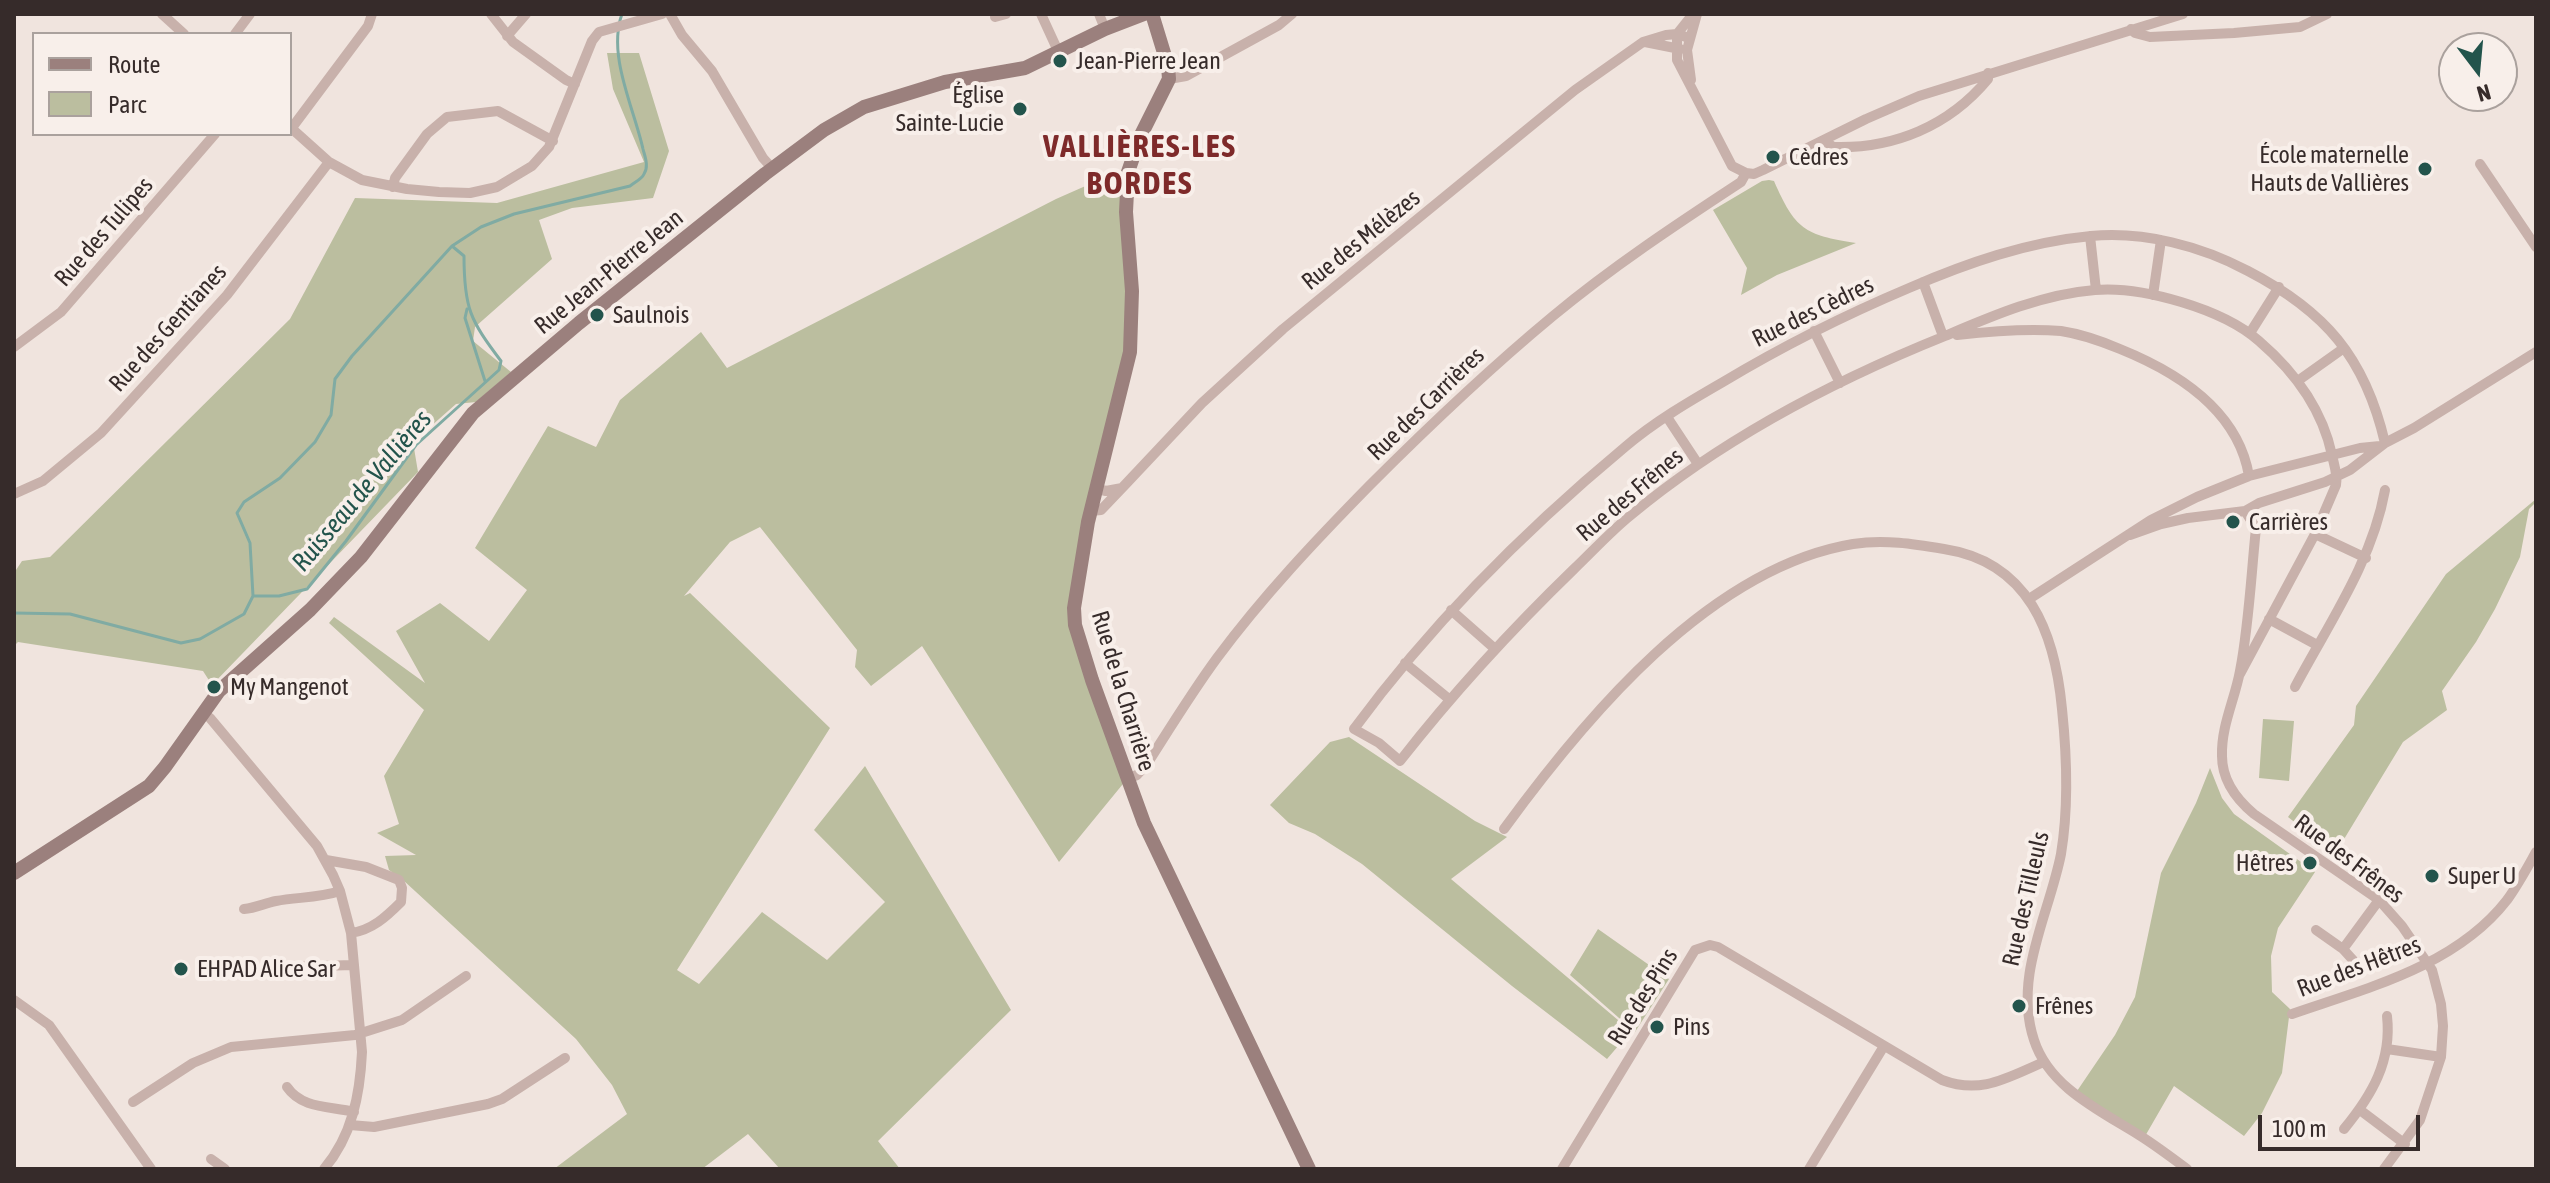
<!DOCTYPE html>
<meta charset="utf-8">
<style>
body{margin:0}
#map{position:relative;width:2550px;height:1183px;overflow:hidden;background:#f0e4de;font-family:"Asap Condensed",sans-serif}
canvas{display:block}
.frame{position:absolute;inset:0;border:16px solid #362b2a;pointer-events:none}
.legend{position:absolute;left:32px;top:32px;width:260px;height:104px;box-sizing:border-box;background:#f8efea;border:2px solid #aaa19d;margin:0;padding:10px 14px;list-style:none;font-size:24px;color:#362b2a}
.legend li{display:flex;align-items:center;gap:16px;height:40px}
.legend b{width:40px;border:2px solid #aaa19d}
.north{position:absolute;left:2438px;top:32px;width:80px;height:80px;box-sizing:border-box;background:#f8efea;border:2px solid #aaa19d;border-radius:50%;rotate:164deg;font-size:22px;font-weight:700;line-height:32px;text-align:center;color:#362b2a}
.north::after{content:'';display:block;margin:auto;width:28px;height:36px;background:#23544c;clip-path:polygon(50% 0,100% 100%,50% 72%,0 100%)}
.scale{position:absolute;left:2258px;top:1115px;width:162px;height:36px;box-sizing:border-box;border:4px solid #362b2a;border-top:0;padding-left:10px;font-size:24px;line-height:28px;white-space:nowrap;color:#362b2a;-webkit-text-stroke:6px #f8efea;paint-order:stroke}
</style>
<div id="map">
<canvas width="2550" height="1183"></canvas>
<div class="frame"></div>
<ul class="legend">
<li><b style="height:10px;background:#9b807d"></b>Route</li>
<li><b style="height:22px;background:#bbbe9f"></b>Parc</li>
</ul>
<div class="north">N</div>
<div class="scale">100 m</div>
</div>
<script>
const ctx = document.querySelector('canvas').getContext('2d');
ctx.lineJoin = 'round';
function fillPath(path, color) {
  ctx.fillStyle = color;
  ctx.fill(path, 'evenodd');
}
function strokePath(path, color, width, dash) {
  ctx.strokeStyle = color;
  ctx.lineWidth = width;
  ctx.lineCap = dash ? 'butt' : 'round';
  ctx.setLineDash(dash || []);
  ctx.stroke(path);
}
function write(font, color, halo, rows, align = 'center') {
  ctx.font = font + ' "Asap Condensed",sans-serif';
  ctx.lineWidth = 8;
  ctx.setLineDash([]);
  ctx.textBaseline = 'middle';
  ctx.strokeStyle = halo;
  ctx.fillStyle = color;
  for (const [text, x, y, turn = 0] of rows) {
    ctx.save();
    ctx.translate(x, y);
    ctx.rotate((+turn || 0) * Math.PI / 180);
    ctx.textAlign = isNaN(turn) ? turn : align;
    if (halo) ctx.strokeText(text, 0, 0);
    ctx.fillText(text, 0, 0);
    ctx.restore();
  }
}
fillPath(new Path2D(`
 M607 53H639L669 151 653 198 572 208 539 220 552 259 475 327 473 341 511 372 476 402 456 404 413 442 418 472 212 685 203 671 18 642 14 646V573L22 561 50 557 290 319 355 198 497 203 644 162 613 89Z
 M1124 169 1131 333 1074 608 1127 779 1059 862 922 646 871 686 855 667 857 650 760 527 730 542 684 596 690 593 830 728 677 970 699 984 762 912 827 960 885 902 814 830 865 766 1011 1010 878 1141 900 1169H780L748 1134 702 1169H554L627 1114 612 1085 576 1039 403 880 389 870 385 856 416 855 377 833 399 824 384 776 424 710 329 623 334 617 425 683 396 631 440 603 489 641 527 590 475 548 548 426 596 447 620 400 701 332 727 368 1056 199Z
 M1769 180 1774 181C1795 229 1804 235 1856 243L1777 275 1741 295 1747 268 1713 210 1762 181Z
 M2536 499V502L2529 509 2520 557 2495 609 2476 642 2442 691 2447 710 2403 742 2335 854 2288 817 2354 725 2356 706 2446 574Z
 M2263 719 2294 721 2289 781 2259 778Z
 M1349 737 1475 821 1507 837 1451 879 1631 1031 1607 1059 1512 986 1362 864 1315 834 1289 823 1270 805 1330 742Z
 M2210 768 2222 798 2234 814 2315 872 2278 928 2271 956 2272 992 2290 1009 2282 1073 2262 1113 2244 1136 2174 1086 2144 1138 2075 1094 2115 1035 2135 997 2161 873 2196 803Z
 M1598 929 1669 979 1635 1032 1570 975Z`), '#bbbe9f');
strokePath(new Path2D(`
 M467 309 465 318 485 381
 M253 596H279L307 589 346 541 416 445 499 370 501 361C470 320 464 308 464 256L452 246
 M14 613 70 614 181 643 200 639 244 614 253 596 250 543 237 513 244 502 280 478 315 442 331 415 335 379 352 356 452 246 481 227 514 214 630 186C635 182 642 179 644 174 649 166 645 157 643 149 634 108 607 55 622 14`), '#80aba3', 3);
strokePath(new Path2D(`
 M162 14 184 34
 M491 14 513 42 566 80 575 84
 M670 14 682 35 712 71 763 158 772 168
 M1041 14 1058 51
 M1099 14 1105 29
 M1693 14 1677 34V60L1732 166 1746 173
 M995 17 1006 14
 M2131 29 2135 33 2150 37 2234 33 2300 27 2327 14
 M235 34 250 14
 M507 36 526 14
 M1645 42 1680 49
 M1169 79 1186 76 1279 25 1292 14
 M1691 80 1687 50 1697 14
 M290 127 329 162 362 180 407 189 439 192 470 193 497 187 532 166 549 147 592 41 599 32 662 14
 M291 129 368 26 372 14
 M1824 140 1833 147C1894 149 1949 126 1988 79V73
 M2480 164 2536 247
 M1746 173 1754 174 1763 170 1866 119 1919 96 2183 14
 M393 187 395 178 427 134 447 117 498 111 553 141
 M2090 236 2096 290
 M1923 282 1943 336
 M2153 295 2161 240
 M1814 331 1840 383
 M2250 333 2279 287
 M1957 335C1992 331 2027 328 2061 331 2081 334 2101 341 2120 349 2177 372 2238 410 2249 476
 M14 347 61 312 215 134
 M2299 380 2344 348
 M1667 417 1698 464
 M1122 488 1202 403 1283 329 1575 90 1643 42 1666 35 1677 34 1689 38
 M14 494 43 481 101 433 227 295 329 162
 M1091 511 1101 510 1122 488 1106 491 1097 489
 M2245 511 2256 528C2251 576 2249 624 2240 671 2235 699 2221 726 2222 756 2222 779 2236 799 2254 814L2379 900 2402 926 2432 970 2441 1004 2443 1026 2441 1057 2420 1120 2384 1169
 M2315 534 2366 558
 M2130 535 2161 524 2188 518 2245 511 2259 503 2325 482 2350 470 2385 443 2414 428 2536 352
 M2029 599 2151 520 2197 497 2249 476 2360 448 2380 446
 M1451 610 1494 648
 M2269 619 2317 645
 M1405 663 1449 699
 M2240 674 2315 534 2336 485C2338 475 2334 465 2332 455 2322 408 2295 372 2259 341 2223 309 2142 286 2095 290 2043 294 1992 316 1945 336 1833 381 1725 437 1631 515 1611 531 1593 551 1574 569 1511 630 1454 692 1400 761L1379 743 1354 729C1432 623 1524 531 1625 447 1654 422 1690 401 1723 382 1783 346 1845 315 1909 288 1967 263 2027 242 2091 236 2144 231 2201 246 2248 271 2325 311 2365 357 2385 443
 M2295 687C2329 623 2372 562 2385 490
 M203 713 210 718 317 846 333 875 340 891 351 933 362 1052C360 1095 352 1136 324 1169
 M1127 779 1137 775 1147 764C1170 728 1192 692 1217 658 1263 596 1316 540 1370 485 1429 426 1489 369 1553 316 1612 267 1677 224 1741 182L1746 173
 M1504 829C1585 718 1709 568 1853 544 1884 539 1914 544 1944 549 2029 562 2055 633 2062 709 2067 757 2069 806 2061 854 2049 915 2013 977 2034 1040 2049 1087 2099 1110 2139 1135 2155 1145 2171 1157 2187 1169
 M326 860 366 867 399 880 402 888 401 902C386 917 372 930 351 933
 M244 909C256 908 265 903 276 901 298 897 319 898 340 891
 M2316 930 2343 949 2353 960
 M2343 949 2379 900
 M271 970 284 967 353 965
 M14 1000 49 1025 151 1169
 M2292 1014C2367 988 2456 966 2507 900 2518 885 2527 868 2536 852
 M2387 1049 2441 1057
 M287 1087C302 1109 330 1106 354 1112
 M133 1102 193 1063 231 1047 355 1035 402 1020 466 976
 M2360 1110 2405 1144
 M350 1125 374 1127 488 1104 502 1099 565 1058
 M2344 1129C2372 1095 2392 1061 2387 1016
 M211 1159 225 1169
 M1562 1169 1695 950 1710 945 1718 947 1942 1080C1982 1095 2008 1077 2044 1062
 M1809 1169 1884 1046`), '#c8b1ab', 10);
strokePath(new Path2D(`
 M1150 14 1153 17 1168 66 1169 79 1140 137 1128 172 1126 212 1132 291 1130 352 1088 522 1074 608 1075 625 1092 680 1144 823 1309 1169
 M14 873 149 786 165 767 219 691 310 610 361 557 473 413 579 323 765 174 824 130 864 107 945 82 1025 68 1105 29 1144 14`), '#9b807d', 14);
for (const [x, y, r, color] of [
 [1060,61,8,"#23544c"],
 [1020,109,8,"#23544c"],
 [1773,157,8,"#23544c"],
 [2425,169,8,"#23544c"],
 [597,315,8,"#23544c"],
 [2233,522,8,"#23544c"],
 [214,687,8,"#23544c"],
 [2310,863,8,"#23544c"],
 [2432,876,8,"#23544c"],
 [181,969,8,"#23544c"],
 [2019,1006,8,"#23544c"],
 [1657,1027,8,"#23544c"]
]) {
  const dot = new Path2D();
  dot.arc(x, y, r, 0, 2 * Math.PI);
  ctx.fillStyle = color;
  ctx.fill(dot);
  strokePath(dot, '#f8efea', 3);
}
write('24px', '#362b2a', '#f8efea', [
 ["Jean-Pierre Jean",1076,61],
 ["Église",1004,95,"right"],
 ["Sainte-Lucie",1004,123,"right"],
 ["École maternelle",2409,155,"right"],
 ["Hauts de Vallières",2409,183,"right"],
 ["Cèdres",1789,157],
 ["Saulnois",613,315],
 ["Carrières",2249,522],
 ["My Mangenot",230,687],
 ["Hêtres",2294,863,"right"],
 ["Super U",2448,876],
 ["EHPAD Alice Sar",197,969],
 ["Frênes",2035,1006],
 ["Pins",1673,1027]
], 'left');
write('24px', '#362b2a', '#f8efea', [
 ["Rue des Tulipes",104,232,-49],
 ["Rue des Mélèzes",1361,240,-39],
 ["Rue Jean-Pierre Jean",609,272,-39],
 ["Rue des Cèdres",1813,312,-26],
 ["Rue des Gentianes",168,328,-48],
 ["Rue des Carrières",1426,404,-44],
 ["Rue des Frênes",1630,495,-40],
 ["Rue de la Charrière",1123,691,73],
 ["Rue des Frênes",2349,859,37],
 ["Rue des Tilleuls",2026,899,-77],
 ["Rue des Hêtres",2359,967,-21],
 ["Rue des Pins",1643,997,-58]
]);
write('italic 26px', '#23544c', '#f8efea', [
 ["Ruisseau de Vallières",362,491,-50]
]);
ctx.letterSpacing = '2px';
write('bold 32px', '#7e2a2a', '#f8efea', [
 ["VALLIÈRES-LES",1140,147],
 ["BORDES",1140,184]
]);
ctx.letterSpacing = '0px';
</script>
